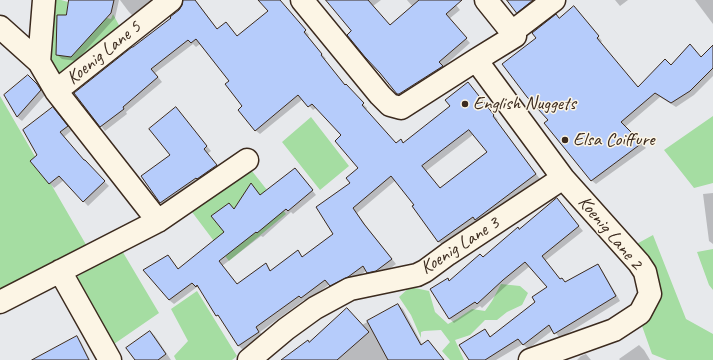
<!DOCTYPE html>
<style>
body{margin:0}
canvas{display:block;background:#e7e9ec}
</style>
<canvas width="713" height="360"></canvas>
<script>
const ctx = document.querySelector('canvas').getContext('2d');
ctx.lineJoin = 'round';
function fillPath(path, color) {
  ctx.fillStyle = color;
  ctx.fill(path, 'evenodd');
}
function strokePath(path, color, width, dash) {
  ctx.strokeStyle = color;
  ctx.lineWidth = width;
  ctx.lineCap = dash ? 'butt' : 'round';
  ctx.setLineDash(dash || []);
  ctx.stroke(path);
}
function write(font, color, halo, rows, align = 'center') {
  ctx.font = font + ' Caveat,sans-serif';
  ctx.lineWidth = 3;
  ctx.setLineDash([]);
  ctx.textBaseline = 'middle';
  ctx.strokeStyle = halo;
  ctx.fillStyle = color;
  for (const [text, x, y, turn = 0] of rows) {
    ctx.save();
    ctx.translate(x, y);
    ctx.rotate((+turn || 0) * Math.PI / 180);
    ctx.textAlign = isNaN(turn) ? turn : align;
    if (halo) ctx.strokeText(text, 0, 0);
    ctx.fillText(text, 0, 0);
    ctx.restore();
  }
}
fillPath(new Path2D(`
 M47 0H61L68 2 67 8 111 19 113 14 121 29 58 75 49 72Z
 M0 96 92 255 0 295Z
 M713 116V183L694 188 664 150Z
 M311 117 349 166 320 190 282 142Z
 M248 166 286 214 229 261 192 212Z
 M653 235 686 319 713 334V360H667L652 354 642 326 655 303 631 247Z
 M121 249 159 313 114 344 77 277Z
 M713 249V290L709 285 697 252Z
 M501 284 520 286 528 293 522 305 507 312 497 320H485L470 335 455 340 464 360H450L442 351 450 342 441 330 424 331 421 332V338L411 315 399 297 410 287 429 291 435 312 448 324 457 319 472 309 485 311 492 301Z
 M197 291 237 356 232 360H176L174 356 188 341 171 309Z`), '#a5dda2');
fillPath(new Path2D(`
 M70 0H119L115 18 76 61 62 59 57 55Z
 M120 0H156L134 17 129 12Z
 M189 0H195L197 2 218 30 238 37 269 11 259 0H280L309 35 308 36 326 59 324 60 346 86 367 108 366 110 396 144H404L452 106 472 88 498 120 497 121 540 179 480 223 444 246 439 242 414 206 416 205 396 180 357 213 369 230 396 264 381 275 373 277 367 270 352 281 335 290 330 284 306 301 304 300 260 332 263 337 243 350 238 345 221 319 217 315 201 290 197 287 174 304 169 300 168 256 179 270 225 232 234 209 255 189 261 196 299 174 316 195 293 214 291 212 263 237 261 236 222 266 237 285 265 264 271 271 297 252 303 257 334 234 351 183 360 168 343 136 317 107 313 110 303 99 260 134 255 130 230 81 200 44 196 47 193 44 155 73 162 82 126 112 127 114 105 131 101 126 172 18ZM474 134 489 152 440 189 426 171Z
 M327 0H381L373 6 390 26 413 7 407 0H452L460 10 449 19 470 43 443 67 446 71 402 98 398 93 353 31Z
 M509 0H543L522 16Z
 M615 0H628L620 6Z
 M695 0H713V24Z
 M578 12 602 41 600 43 639 88 671 66 701 58 713 46V76L694 95 676 107 660 97 625 127 646 148 596 184 591 180 549 120 560 19Z
 M28 76 42 90 45 95 22 121 17 117 5 95Z
 M176 108 211 151 207 154 221 170 166 207 161 203 142 176 172 155Z
 M57 113 71 131 64 137 84 161 109 186 88 206 64 180 54 188 31 161 38 155Z
 M713 193V244L709 241 703 194Z
 M561 204 583 231 545 261 561 280 566 283 598 265 602 270 620 301 560 338 553 330 528 349 523 344 496 360H470L485 330 491 337 536 302 548 288 530 266 507 285 482 308 480 306 454 323 449 318 450 282 483 258 519 230Z
 M398 305 403 309 423 346H433L443 360H282L309 343 362 325Z
 M151 332 155 336 171 360H136L128 348Z
 M76 337 81 342 90 360H42Z
 M639 345 644 350 650 360H620L619 359Z
 M586 354 591 360H577L581 356Z`), '#0003');
const building = new Path2D(`
 M69 0H114L111 13 71 57 56 55 57 15H66Z
 M183 0H195L217 29 226 22 237 36 268 11 258 0H280L306 30 304 32 322 54 321 55 345 85 346 84 364 103 362 105 396 143 401 139 403 143 450 106 445 100 468 82 494 115 493 116 536 174 475 220 473 217 438 242 412 206 414 205 391 176 353 208 364 224 392 259 376 271 367 273 363 266 348 277 330 286 325 280 301 298 299 296 256 327 259 332 238 346 218 315 216 316 197 285 196 287 192 283 169 300 143 270 168 255 178 269 224 232 211 216 229 203 234 209 251 183 260 195 295 168 313 190 288 211 286 209 257 233 256 232 219 261 237 284 266 263 270 271 298 250 302 257 333 234 316 207 350 183 346 178 358 168 335 141 341 135 312 104 308 107 298 95 255 131 238 110 242 106 225 84 229 81 196 39 191 43 188 40 151 69 158 77 123 107 124 109 100 127 74 93 132 47H133L171 18 170 17 179 10 182 5ZM469 130 487 152 440 188 422 166Z
 M326 0H368L390 25 419 0H462L446 14 467 38 439 62 443 66 399 94H397L380 73 365 57 347 35 351 31Z
 M507 0H533L517 13Z
 M574 6 599 36 597 38 638 87 665 59 671 65 690 44 701 57 713 45V68L690 91 671 103 655 93 621 122 642 143 591 181 544 123 548 120 527 97 502 64 536 38 532 33 556 14 559 18Z
 M28 75 37 84 41 90 17 117 4 95Z
 M53 107 68 126 60 132 84 160H85L105 181 83 202 59 176 49 184 30 161 37 155 23 130Z
 M176 107 207 146 204 149 217 165 197 179 196 178 160 203 141 176 170 155 149 129Z
 M557 198 579 226 542 256 560 279 562 278 565 282 598 264 616 296 554 334 549 325 523 345 518 339 485 360H469L459 345 485 329 490 337 535 302 532 297 547 287 525 262 503 280 477 304 475 302 449 319 430 289 448 278 449 281 480 254 483 257 518 227 519 229Z
 M398 304 421 345 428 340 444 360H388L367 321Z
 M347 308 369 332 337 360H281L308 340 309 342Z
 M150 331 166 354 158 360H135L126 348Z
 M77 336 89 360H32Z`);
fillPath(building, '#b6ccfb');
strokePath(building, '#3b2a1e', 1);
const minor = new Path2D(`
 M302 0 380 95 390 105 401 108 476 60 515 36 486 0
 M0 27 39 62 56 91 158 221
 M512 32 554 0
 M476 60 563 178 639 263 645 272 650 294 640 313 614 330 530 360
 M39 62 44 0
 M56 91 171 0
 M60 271 110 360
 M0 302 158 221 247 160
 M249 360 286 329 315 308 350 289 417 275 425 271 448 254 563 178`);
strokePath(minor, '#3b2a1e', 25);
strokePath(minor, '#fcf5e5', 22);
for (const [x, y, r, color] of [
 [465,104,4,"#3b2a1e"],
 [565,140,4,"#3b2a1e"]
]) {
  const dot = new Path2D();
  dot.arc(x, y, r, 0, 2 * Math.PI);
  ctx.fillStyle = color;
  ctx.fill(dot);
  strokePath(dot, '#fcf5e5', 1.5);
}
write('19px', '#3b2a1e', '#fcf5e5', [
 ["Koenig Lane 5",104,53,-39],
 ["Koenig Lane 2",610,233,50],
 ["Koenig Lane 3",460,246,-33]
]);
write('19px', '#3b2a1e', '#fcf5e5', [
 ["English Nuggets",473,104],
 ["Elsa Coiffure",573,140]
], 'left');
</script>
